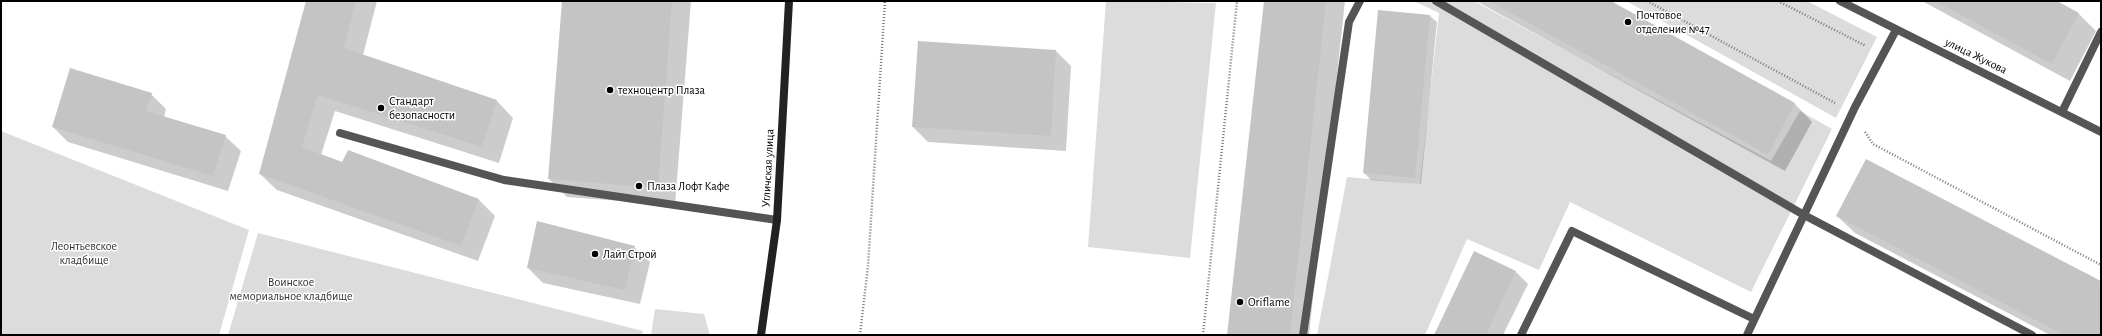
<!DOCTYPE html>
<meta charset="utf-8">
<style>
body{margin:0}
#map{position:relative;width:2102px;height:336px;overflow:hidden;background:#fff;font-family:"Alegreya Sans",sans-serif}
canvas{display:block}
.frame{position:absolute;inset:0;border:2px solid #000;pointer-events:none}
</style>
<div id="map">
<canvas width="2102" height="336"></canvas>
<div class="frame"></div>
</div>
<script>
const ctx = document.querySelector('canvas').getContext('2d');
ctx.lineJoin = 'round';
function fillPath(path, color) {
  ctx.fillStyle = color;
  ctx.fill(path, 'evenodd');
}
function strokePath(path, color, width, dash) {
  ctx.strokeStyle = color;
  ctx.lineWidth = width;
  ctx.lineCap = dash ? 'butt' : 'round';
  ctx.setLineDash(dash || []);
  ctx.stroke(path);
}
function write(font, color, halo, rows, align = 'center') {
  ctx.font = font + ' "Alegreya Sans",sans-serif';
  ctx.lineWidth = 3;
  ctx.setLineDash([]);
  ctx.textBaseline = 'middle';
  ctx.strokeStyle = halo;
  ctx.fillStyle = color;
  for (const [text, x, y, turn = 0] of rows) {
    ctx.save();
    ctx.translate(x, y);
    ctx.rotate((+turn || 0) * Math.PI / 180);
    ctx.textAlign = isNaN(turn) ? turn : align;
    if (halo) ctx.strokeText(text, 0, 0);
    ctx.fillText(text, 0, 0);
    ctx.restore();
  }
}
fillPath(new Path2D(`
 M1106 1 1216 3 1190 258 1088 247Z
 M1414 1H1474L1771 161 1800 111 1832 129 1751 292 1570 202 1539 270 1467 239 1425 335H1317L1347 177 1420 184 1439 13Z
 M1626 1H1807L1877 37 1836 118Z
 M1 131 249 230 219 335H1Z
 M258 233 643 331 642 335H228Z
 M655 309 704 314 710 335H651Z`), '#dcdcdc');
fillPath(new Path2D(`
 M308 1H377L363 55 497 101 513 118 499 163 335 111 321 155 343 163 349 151 479 200 495 216 478 261 277 190 260 174Z
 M563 1H691L675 205 567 197 549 179Z
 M1265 1H1345L1309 335H1228Z
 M1476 1H1609L1795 104 1812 122 1785 171Z
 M1922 1H2055L2079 14 2096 31 2070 81Z
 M1430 16 1437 22 1421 184 1371 180 1364 173Z
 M1056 51 1071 66 1066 151 928 142 913 127Z
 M151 94 166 109 164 117 225 136 241 151 228 191 68 142 53 127Z
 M1837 216 2101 283V335H2050L1855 233Z
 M634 247 650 262 640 304 543 283 528 268Z
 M1516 272 1528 284 1503 335H1435Z`), '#0003');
fillPath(new Path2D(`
 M306 1H356L344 48 497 100 482 147 318 95 302 147 342 162 348 150 479 199 461 246 259 174Z
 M562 1H672L658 188 548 179Z
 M1264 1H1326L1290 335H1227Z
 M1489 1H1611L1795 103 1768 155Z
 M1935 1H2057L2079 13 2052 64Z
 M1378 10 1430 15 1415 178 1363 173Z
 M918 41 1056 50 1051 136 912 127Z
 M70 68 152 93 146 111 226 135 213 176 52 127Z
 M1866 159 2101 281V335H2064L1836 216Z
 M537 221 635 246 625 290 527 268Z
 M1474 251 1516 271 1486 335H1434Z`), '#c4c4c4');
strokePath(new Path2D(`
 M1647 1 1835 103
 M1778 1 1866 46
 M1865 132 1873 144 2101 265
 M860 335 868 266 885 1
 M1203 335 1237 1`), '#777', 2.5, [1, 2]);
strokePath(new Path2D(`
 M1436 1 1804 215 1747 335
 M1896 30 1855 107 1804 215 2032 335
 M2062 112 2101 32
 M340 133 504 180 777 220
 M1303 335 1349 22 1360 1
 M1521 335 1572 231 1754 319`), '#555', 8);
strokePath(new Path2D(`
 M1840 1 2101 132`), '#555', 8);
strokePath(new Path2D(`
 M761 335 777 220 789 1`), '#222', 8);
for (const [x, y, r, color] of [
 [1628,22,4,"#000"],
 [610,90,4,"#000"],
 [381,108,4,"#000"],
 [639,186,4,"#000"],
 [595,254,4,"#000"],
 [1240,302,4,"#000"]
]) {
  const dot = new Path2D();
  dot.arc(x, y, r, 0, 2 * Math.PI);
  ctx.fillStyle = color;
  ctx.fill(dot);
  strokePath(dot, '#fff', 1.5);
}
write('12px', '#000', '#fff', [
 ["Почтовое",1636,15],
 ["отделение №47",1636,29],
 ["техноцентр Плаза",618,90],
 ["Стандарт",389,101],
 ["безопасности",389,115],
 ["Плаза Лофт Кафе",647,186],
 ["Лайт Строй",603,254],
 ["Oriflame",1248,302]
], 'left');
write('12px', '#000', '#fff', [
 ["улица Жукова",1976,56,26],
 ["Угличская улица",768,168,-87]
]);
write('12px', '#333', '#fff', [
 ["Леонтьевское",84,246],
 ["кладбище",84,260],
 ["Воинское",291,282],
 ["мемориальное кладбище",291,296]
]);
</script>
